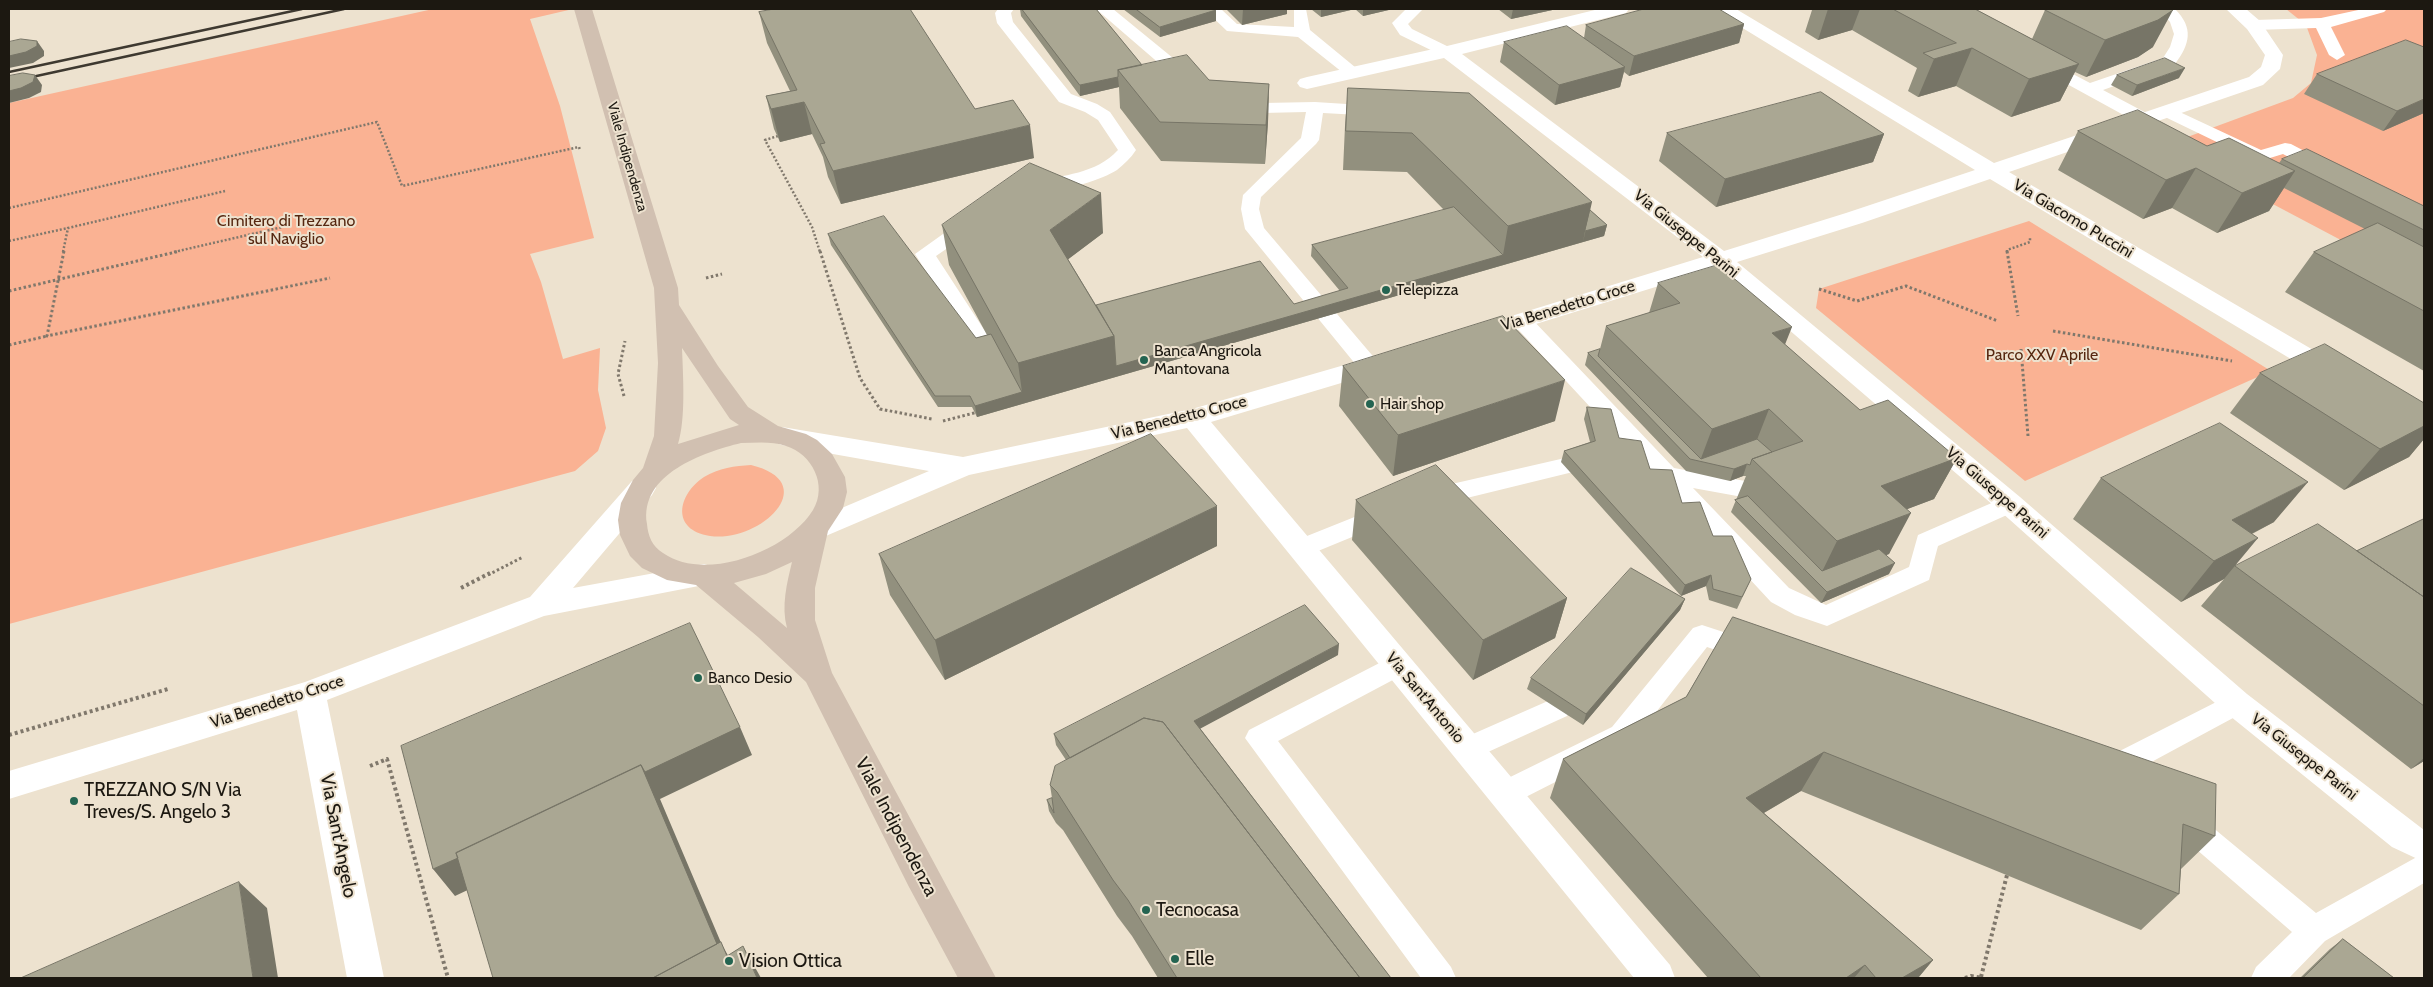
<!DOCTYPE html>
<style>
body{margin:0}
#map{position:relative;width:2433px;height:987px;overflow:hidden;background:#ede2cf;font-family:Cabin,sans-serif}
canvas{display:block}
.frame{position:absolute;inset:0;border:10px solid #1c1811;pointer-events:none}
</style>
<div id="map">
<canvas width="2433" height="987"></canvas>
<div class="frame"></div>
</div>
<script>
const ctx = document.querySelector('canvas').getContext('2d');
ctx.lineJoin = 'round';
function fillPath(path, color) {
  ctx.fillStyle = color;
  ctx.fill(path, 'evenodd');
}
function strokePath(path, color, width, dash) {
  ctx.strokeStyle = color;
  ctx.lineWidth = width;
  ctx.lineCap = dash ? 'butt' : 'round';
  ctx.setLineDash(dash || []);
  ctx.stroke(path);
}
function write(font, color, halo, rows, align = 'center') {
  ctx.font = font + ' Cabin,sans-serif';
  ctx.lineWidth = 4;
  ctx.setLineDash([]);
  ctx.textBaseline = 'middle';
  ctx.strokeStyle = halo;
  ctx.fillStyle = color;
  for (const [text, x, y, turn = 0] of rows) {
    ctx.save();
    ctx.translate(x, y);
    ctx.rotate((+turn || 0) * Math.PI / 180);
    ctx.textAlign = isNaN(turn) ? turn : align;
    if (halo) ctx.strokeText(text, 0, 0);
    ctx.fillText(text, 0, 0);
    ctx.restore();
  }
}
fillPath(new Path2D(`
 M433 9H573L530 19 560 106 594 238 530 254 541 282 563 359 600 348 598 390 606 428 598 451 575 471 9 624V103Z
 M2286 9H2424V284L2163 146 2293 98 2311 83 2317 55 2306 25Z
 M2029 221 2271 371 2025 481 1816 308 1819 289Z
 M751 465C824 483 760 543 710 536 671 530 677 495 704 477 719 468 735 466 751 465Z`), '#fab293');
strokePath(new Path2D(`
 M778 136 765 140 812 227 820 252
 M9 208 377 122 402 186 579 147 580 150
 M9 241 68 228
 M63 252 68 228 225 191
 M174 252 291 225
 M2007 252V250L2030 242V238`), '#80786c', 2.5, [2, 2]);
strokePath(new Path2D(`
 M64 251 47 336 330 278
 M820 251 860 378 880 409 932 419
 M2007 251 2018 316
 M706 278 722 274
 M1819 289 1857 301 1906 286 1998 321
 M9 291 180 251
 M2053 331 2232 361
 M9 345 47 336
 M2021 349 2028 436
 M624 396 618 374 625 341
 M943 421 978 412
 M488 575 523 557`), '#80786c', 3, [2.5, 2.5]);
strokePath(new Path2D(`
 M461 588 490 573
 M9 735 168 689
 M370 766 387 759 448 978
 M1981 977 2007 875
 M1965 978 1971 976 1983 978`), '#80786c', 4, [3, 3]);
fillPath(new Path2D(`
 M998 9H1014L1011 13 1013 22 1071 94 1097 104 1110 112 1136 150C1131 158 1124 164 1117 170 1100 181 1053 195 1033 190L1031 186 1033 182C1063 175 1096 174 1118 150L1098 120 1085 112 1059 102 997 23 995 13Z
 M1096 9H1113L1195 76 1197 80 1195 84H1183Z
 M1204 9H1221L1237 24 1294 27V9H1306L1310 30 1361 72 1359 76H1347L1298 37 1227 31Z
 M1406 9H1423L1408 24 1412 29 1453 49 1455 52 1453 55H1441L1400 35 1392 23Z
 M2159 9H2175C2194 28 2190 44 2175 64L2103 90 2152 116 2155 120 2152 124H2140L2036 67 2034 64 2042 59 2048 61 2090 83 2163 58 2170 47 2174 34 2170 22Z
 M2363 9H2387L2384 12 2331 27 2345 55 2337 60 2329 55 2316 28 2254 30 2246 25 2254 20 2321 18Z
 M1238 96 1263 103 1315 102 1378 106 1384 107 1387 111 1384 115 1378 116 1323 113 1319 140 1316 144 1261 197 1259 209 1264 228 1377 361 1380 366 1377 371 1369 373 1361 371 1245 229 1241 209 1243 195 1301 138 1306 112 1262 113 1232 105 1229 101 1232 97Z
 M2169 107 2261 150 2285 143 2291 144 2329 164 2332 168 2329 172C2314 176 2297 161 2283 154L2260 161 2254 160 2163 116 2160 112 2163 108Z
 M971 217 978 219 981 223 978 227 936 256 994 345 990 350 983 352 976 350 915 254 964 219Z
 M1522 314 1529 316 1674 468 1767 485 1771 491 1767 497 1759 500 1693 488 1789 588 1826 605 1909 567 1918 535 2010 495 2018 498 2022 504 2018 510 1938 546 1929 580 1827 626 1795 615 1771 602 1515 326 1512 321 1515 316Z
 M1565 458 1573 460 1577 466 1573 472 1430 507 1422 504 1418 498 1422 492 1430 489Z
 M1382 506 1391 509 1394 515 1391 521 1301 558 1292 556 1289 549 1292 542Z
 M1702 625 1760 644 1764 651 1760 658 1751 662 1707 647 1632 743 1514 803 1504 807 1494 803 1490 794 1494 785 1612 727 1693 628Z
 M1397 654 1406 657 1410 665 1406 673 1278 741 1451 967 1456 978H1421L1245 738 1249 730Z
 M2236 692 2246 695 2250 703 2246 711 2118 780 2108 783 2098 780 2094 771 2098 762Z
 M1557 697 1567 700 1571 708 1567 716 1477 757 1467 761 1457 757 1453 749 1457 741Z
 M2184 808 2194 812 2316 913 2424 853V883L2325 941 2289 978H2251L2256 967 2292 932 2174 830 2169 821 2174 812Z`), '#fff');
fillPath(new Path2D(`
 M1599 9H1629L1626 13 1462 54 1724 251 1846 213 1975 170 1718 13 1715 9H1736L1994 163 2249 77 2261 67 2265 55 2247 29 2226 9H2246L2260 21 2283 55 2280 69 2263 85 2009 172 2344 368 2348 374 2344 380 2335 382 2326 380 1990 179 1862 223 1737 262 2020 497 2247 694 2424 830V862L2392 847 2225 712 2000 511 1717 268 1484 340 1475 343 1466 340 1463 335 1466 330 1703 257 1444 58 1307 89 1300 87 1297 83 1300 79 1307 77 1447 46Z
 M1379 355 1388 357 1391 363 1388 369 1211 422 1670 965 1675 978H1634L1187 428 969 475 814 541 804 538 800 531 804 524 929 471 782 445 773 442 769 436 773 430 782 427 963 457 1192 409Z
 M642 478 652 481 656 488 652 495 573 588 704 564 714 567 719 575 714 583 544 616 327 700 384 978H347L297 710 9 799V771L305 682 530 597 632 481Z`), '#fff');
fillPath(new Path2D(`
 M574 9H592L678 288 679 305 718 366 748 407 778 426 806 434 817 440 832 454 845 477 847 492 843 508 828 531 815 588V620L832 673 996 978H958L909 887 806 682 758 637 696 585 667 580 642 568 630 556 620 535 618 520 621 503 633 480 643 468 654 436 658 363 654 288ZM682 348 730 419 739 425 678 444C686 418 683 376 682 348ZM741 443C756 443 772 441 786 446 812 454 828 485 813 510 788 551 705 583 663 553 652 546 648 536 647 524 639 474 704 452 741 443ZM792 562C787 583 781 606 787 628L734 583 766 574Z`), '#d1c0b1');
strokePath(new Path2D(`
 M9 72 302 9
 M9 82 344 9`), '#3e3930', 2.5);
fillPath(new Path2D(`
 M1020 9H1096L1142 65 1209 80 1269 84 1268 122 1265 164 1161 161 1120 108 1119 87 1080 96 1021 16Z
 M1123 9H1213L1216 21 1160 37Z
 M1226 9H1287V14L1242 25Z
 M1311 9H1393L1363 16 1355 9 1321 17Z
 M1498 9H1557L1511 19Z
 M1809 9H1975L2032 39 2045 10 2153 47 2138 57 2086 77 2075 72 2060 101 2011 117 1956 86 1918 97 1908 91 1917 68 1852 30 1818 40 1805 32 1812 10Z
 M759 12 975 109 1034 158 841 204 828 177 823 157 812 134 780 142 774 129 766 96 790 91 767 43Z
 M1744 24 1739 43 1629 76 1624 72 1620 87 1555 105 1500 62 1504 42 1584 38 1586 25Z
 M2317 74 2424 113 2383 131 2304 94Z
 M2117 75 2179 78 2132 96 2111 85Z
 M1348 88 1590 210 1607 225 1604 236 977 417 972 407H938L831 245 828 234 976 338 987 335 949 265 942 225 1103 233 1068 259 1096 305 1294 304 1340 291 1311 256 1312 245 1444 210 1407 172 1343 170 1345 126Z
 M2078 131 2207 146 2279 163 2282 159 2424 206V371L2285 292 2314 252 2365 229 2284 188 2269 211 2217 233 2172 208 2143 219 2058 170Z
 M1667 133 1884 134 1873 162 1716 207 1659 161Z
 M1658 283 1785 345 1860 410 1957 458 1934 499 1907 509 1889 554 1886 555 1889 574 1821 603 1731 512 1746 476H1743L1730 481 1686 471 1585 365 1588 353 1600 349 1606 326 1649 313Z
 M1343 366 1555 421 1393 476 1339 406Z
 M2260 373 2424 403V439L2409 457 2344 490 2230 413Z
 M1587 407 1650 469 1713 536 1751 579 1737 609 1709 600 1706 586 1681 596 1561 462 1564 451 1590 442 1584 419Z
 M2101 478 2274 522 2252 534 2235 566 2357 551 2424 519V761L2411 769 2201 606 2224 579 2181 602 2073 519Z
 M1356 500 1567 598 1555 638 1473 680 1352 540Z
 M1217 546 945 680 890 595 879 554Z
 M1685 599 1680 610 1583 725 1527 689 1531 678Z
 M1733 617 2215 836 2181 869 2179 894 2141 930 1801 791 1764 813 1933 960 1918 978H1708L1550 798 1563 759 1686 697Z
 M1338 655 1200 728 1391 978H1158L1132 936 1117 916 1063 830 1056 823 1049 811 1047 800 1052 798 1050 785 1066 760 1056 745 1054 734Z
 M2343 939 2394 978H2300L2330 949Z`), '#92907e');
fillPath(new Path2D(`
 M1243 9H1287V14L1242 25Z
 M1321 9H1355L1321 17Z
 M1363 9H1393L1363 16Z
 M1513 9H1557L1511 19Z
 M1828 9H1860L1852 30 1818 40Z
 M1216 10V21L1160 37V27Z
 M2173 10 2153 47 2138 57 2086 77 2105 40Z
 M1744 24 1739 43 1629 76 1634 56Z
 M37 41 44 51V56L33 63 9 68V56Z
 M1972 48 1956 86 1918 97 1934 59Z
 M2079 64 2060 101 2011 117 2029 79Z
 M1625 67 1620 87 1555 105 1559 85Z
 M2185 68 2179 78 2132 96 2137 85Z
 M35 75 42 85 41 92 29 98 9 103V91Z
 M1118 77 1119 87 1080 96V85Z
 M1269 84 1268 122 1265 164 1266 125Z
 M2424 99V113L2383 131 2397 111Z
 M804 102 812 134 780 142 771 109Z
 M1030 125 1034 158 841 204 833 171Z
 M1884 134 1873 162 1716 207 1725 179Z
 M2196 168 2172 208 2143 219 2166 180Z
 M2295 171 2269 211 2217 233 2242 193Z
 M1101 193 1103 233 1054 270 1050 230Z
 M1592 202 1583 242 977 417 975 406 1022 392 1018 363 1114 336 1116 366 1503 255 1508 226Z
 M1607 225 1604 236 1583 242 1585 231Z
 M1792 327 1776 367 1772 333Z
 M1565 380 1555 421 1393 476 1398 435Z
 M1769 409 1753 450 1700 461 1712 429Z
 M2424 426V439L2409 457 2344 490 2380 449Z
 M1957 458 1934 499 1860 527 1881 486Z
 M1747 464 1743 476 1730 481 1734 469Z
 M2308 482 2274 522 2208 556 2232 520Z
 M1217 506V546L945 680 935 640Z
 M1911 513 1889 554 1817 582 1837 541Z
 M2258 538 2224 579 2181 602 2214 561Z
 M1895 563 1889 574 1821 603 1827 592Z
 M1711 575 1706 586 1681 596 1685 585Z
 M1567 598 1555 638 1473 680 1483 640Z
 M1685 599 1680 610 1583 725 1586 714Z
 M1339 644 1338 655 1194 732V721Z
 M740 727 752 755 660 799 722 945 741 978H666L656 801 455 896 433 869 641 765Z
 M1824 752 1801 791 1726 835 1746 798Z
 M2424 758V761L2411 769Z
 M239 882 267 908 278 978H253Z
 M743 946 761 978H757Z
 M1933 960 1918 978H1902Z
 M1865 965 1854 978H1846Z`), '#777567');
const building = new Path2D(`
 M774 9H910L975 109 1013 100 1030 125 833 171 820 144 825 143 804 102 771 109 766 96 797 90 759 12Z
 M1022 9H1096L1142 65 1118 70V77L1080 85Z
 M1136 9H1213L1216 10 1160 27Z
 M1644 9H1719L1744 24 1634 56 1586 25Z
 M1893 9H1975L2079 64 2029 79 1972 48 1934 59 1923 53 1956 43Z
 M2049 9H2173V10L2158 20 2105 40 2045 10Z
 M1567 26 1625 67 1559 85 1504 42Z
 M21 39 37 41V46L26 52 9 56V42Z
 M2406 40 2424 47V99L2397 111 2317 74Z
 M1187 55 1209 80 1269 84 1266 125 1160 122 1118 70Z
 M2165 58 2185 68 2137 85 2117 75Z
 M23 73 35 75 33 82 21 88 9 91V76Z
 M1348 88 1469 93 1592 202 1508 226 1412 133 1346 131Z
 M1821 92 1884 134 1725 179 1667 133Z
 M2138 110 2207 146 2229 138 2295 171 2242 193 2196 168 2166 180 2078 131Z
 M2307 149 2424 206V230L2282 159Z
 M1030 163 1101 193 1050 230 1114 336 1018 363 942 225Z
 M1454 207 1503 255 1116 366 1114 336 1096 305 1260 261 1294 304 1348 288 1312 245Z
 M1590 210 1607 225 1585 231Z
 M884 216 976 338 991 334 1022 392 975 406 970 396H935L828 234Z
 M2378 223 2424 247V311L2314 252Z
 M1718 265 1792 327 1772 333 1860 410 1888 400 1957 458 1881 486 1911 513 1837 541 1752 459 1803 441 1769 409 1712 429 1606 326 1680 303 1658 283Z
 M1503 316 1565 380 1398 435 1343 366Z
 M2325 344 2424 403V426L2380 449 2260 373Z
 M1600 349 1598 356 1701 459 1757 439 1772 452 1752 459 1750 465 1747 464 1734 469 1690 459 1588 353Z
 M1587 407 1611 409 1619 438 1641 441 1650 469 1672 470 1682 503 1700 502 1713 536H1732L1751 579 1742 597 1713 589 1711 575 1685 585 1564 451 1595 441Z
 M2220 423 2308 482 2232 520 2258 538 2214 561 2101 478Z
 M1151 434 1217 506 935 640 879 554Z
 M1436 465 1567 598 1483 640 1356 500Z
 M1748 496 1822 571 1879 549 1895 563 1827 592 1735 500Z
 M2424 519V597L2357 551Z
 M2318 524 2424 597V706L2235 566Z
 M1631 568 1685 599 1586 714 1531 678Z
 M1305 605 1339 644 1194 721 1391 978H1360L1163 722 1144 718 1070 758 1054 734Z
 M1733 617 2216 784 2215 836 2183 824 2179 894 1824 752 1746 798 1933 960 1902 978H1876L1865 965 1846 978H1761L1563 759 1686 697Z
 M690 623 740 727 645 772 641 765 456 853 458 858 433 869 401 746Z
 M1144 718 1163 722 1360 978H1177L1128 900 1113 880 1057 792 1050 785 1055 766Z
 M641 765 717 944 653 978H493L456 853Z
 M1052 798 1054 813 1047 800Z
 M239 882 253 978H21Z
 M2343 939 2394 978H2303Z
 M721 942 727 956 743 946 757 978H653Z`);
fillPath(building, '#aaa793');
strokePath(building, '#777567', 1);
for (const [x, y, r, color] of [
 [1386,290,5,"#246451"],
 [1144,360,5,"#246451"],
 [1370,404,5,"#246451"],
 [698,678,5,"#246451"],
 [74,801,5,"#246451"],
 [1146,910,5,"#246451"],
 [1175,959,5,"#246451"],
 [729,961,5,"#246451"]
]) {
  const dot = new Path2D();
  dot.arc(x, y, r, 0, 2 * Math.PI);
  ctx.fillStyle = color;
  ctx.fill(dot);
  strokePath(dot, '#ede2cf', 2);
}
write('14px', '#1c1811', '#ede2cf', [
 ["Viale Indipendenza",627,157,74]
]);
write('16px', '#1c1811', '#ede2cf', [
 ["Via Giacomo Puccini",2073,219,31],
 ["Via Giuseppe Parini",1686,234,39],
 ["Via Benedetto Croce",1568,306,-17],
 ["Via Benedetto Croce",1179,418,-14],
 ["Via Giuseppe Parini",1997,493,41],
 ["Via Sant'Antonio",1425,698,50],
 ["Via Benedetto Croce",277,702,-18],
 ["Via Giuseppe Parini",2304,757,38]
]);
write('16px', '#562710', '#ede2cf', [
 ["Cimitero di Trezzano",286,221],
 ["sul Naviglio",286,239],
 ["Parco XXV Aprile",2042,355]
]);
write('16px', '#1c1811', '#ede2cf', [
 ["Telepizza",1396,290],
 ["Banca Angricola",1154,351],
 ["Mantovana",1154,369],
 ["Hair shop",1380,404],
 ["Banco Desio",708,678]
], 'left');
write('19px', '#1c1811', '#ede2cf', [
 ["TREZZANO S/N Via",84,790],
 ["Treves/S. Angelo 3",84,812],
 ["Tecnocasa",1156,910],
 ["Elle",1185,959],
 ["Vision Ottica",739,961]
], 'left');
write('19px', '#1c1811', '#ede2cf', [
 ["Viale Indipendenza",896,827,62],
 ["Via Sant'Angelo",338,836,79]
]);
</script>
